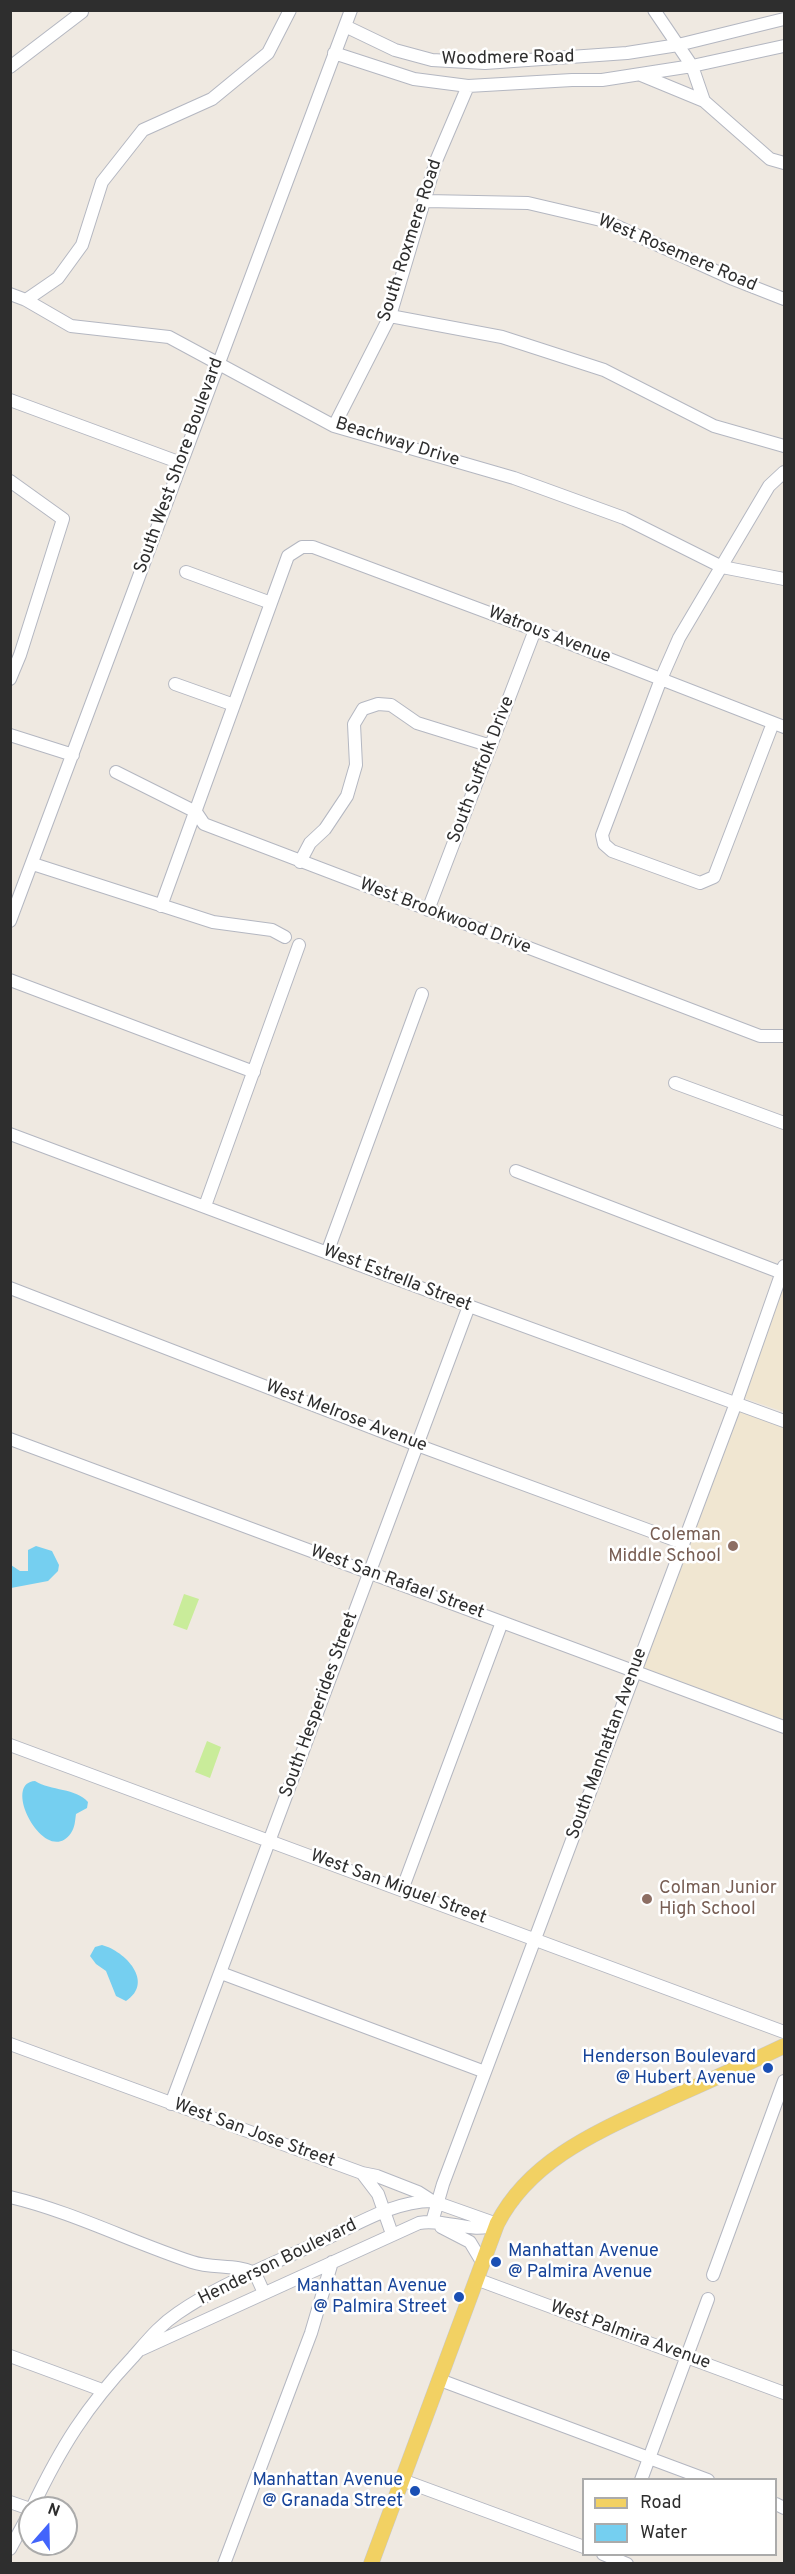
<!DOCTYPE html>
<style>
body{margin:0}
#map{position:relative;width:795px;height:2574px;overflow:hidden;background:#efe9e1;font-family:Overpass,sans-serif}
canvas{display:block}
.frame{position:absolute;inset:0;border:12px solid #2e2e2e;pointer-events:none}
.legend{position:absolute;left:582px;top:2478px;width:195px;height:78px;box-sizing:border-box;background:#fff;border:2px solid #ababab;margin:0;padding:8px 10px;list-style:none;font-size:18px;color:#2e2e2e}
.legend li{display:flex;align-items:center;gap:12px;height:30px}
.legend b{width:30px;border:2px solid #ababab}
.north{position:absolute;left:18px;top:2496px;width:60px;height:60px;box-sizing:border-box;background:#fff;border:2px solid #ababab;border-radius:50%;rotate:20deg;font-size:16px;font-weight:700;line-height:24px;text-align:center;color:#2e2e2e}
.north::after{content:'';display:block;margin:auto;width:21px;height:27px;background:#4264fb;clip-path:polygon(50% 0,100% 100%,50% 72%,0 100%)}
</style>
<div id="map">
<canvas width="795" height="2574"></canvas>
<div class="frame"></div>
<ul class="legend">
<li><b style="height:8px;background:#f2d163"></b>Road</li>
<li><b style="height:16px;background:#75cff0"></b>Water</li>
</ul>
<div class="north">N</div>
</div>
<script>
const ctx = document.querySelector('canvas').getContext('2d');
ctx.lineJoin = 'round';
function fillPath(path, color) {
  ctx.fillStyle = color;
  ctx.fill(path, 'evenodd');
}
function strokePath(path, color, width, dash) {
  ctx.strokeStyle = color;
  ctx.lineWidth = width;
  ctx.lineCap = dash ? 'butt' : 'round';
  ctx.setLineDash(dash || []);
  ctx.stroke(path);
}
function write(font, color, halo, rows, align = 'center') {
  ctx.font = font + ' Overpass,sans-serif';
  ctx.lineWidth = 5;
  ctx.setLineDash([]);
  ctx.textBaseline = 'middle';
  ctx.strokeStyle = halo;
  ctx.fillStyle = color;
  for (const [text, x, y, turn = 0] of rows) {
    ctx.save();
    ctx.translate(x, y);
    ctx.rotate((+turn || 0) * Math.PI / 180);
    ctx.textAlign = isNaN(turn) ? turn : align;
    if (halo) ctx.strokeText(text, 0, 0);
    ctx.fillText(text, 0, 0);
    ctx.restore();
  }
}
fillPath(new Path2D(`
 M784 1283V1412L744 1398Z
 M736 1403 784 1421V1727L635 1671Z`), '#f0e6d1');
fillPath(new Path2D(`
 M184 1594 199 1599 187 1630 173 1625Z
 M207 1741 221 1747 210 1778 195 1772Z`), '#c9ec9a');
fillPath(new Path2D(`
 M36 1546 52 1551 59 1565 58 1571 48 1581 11 1588V1565L20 1571H28V1550Z
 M35 1781C51 1791 76 1788 88 1802L87 1808 76 1814C75 1821 75 1827 71 1833 46 1869 0 1783 35 1781Z
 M102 1945C125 1951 155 1982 126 2001L116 1996 106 1971 96 1964 90 1956 95 1947Z`), '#75cff0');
const minor = new Path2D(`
 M654 10 692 66 704 101 770 159 784 163
 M345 26 395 50 432 60 485 63 627 53 678 45 784 19
 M334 53 414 79 468 86 572 80H602L692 66 784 46
 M10 67 82 12
 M641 75 704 101
 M426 201 528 203 605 221 733 279 784 299
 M10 294 26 300 71 326 169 337 334 426 514 478 624 518 722 567 784 579
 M26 300 58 278 82 245 102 182 143 130 212 99 268 53 290 10
 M390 316 502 337 604 370 714 426 784 446
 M10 400 181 463
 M334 426 390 316 436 161 468 86
 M10 481 63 519 20 655 10 679
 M186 572 271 603
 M175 684 234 705
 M773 723 714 877 700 883 612 851 604 844 602 835 661 679 679 638 769 486 784 472
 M10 735 73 755
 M116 772 196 812 204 824 760 1036H784
 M300 862 310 843 325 829 347 796 356 765 354 724 363 709 378 704 391 705 417 723 491 746
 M33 864 213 922 272 930 285 937
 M161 906 288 556 302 547H313L535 630 784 727
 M428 910 535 630
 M10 921 351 10
 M10 980 254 1072
 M675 1083 784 1123
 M10 1134 469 1306 784 1421
 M516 1171 782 1273
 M205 1206 299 945
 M327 1253 422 994
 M10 1288 417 1445 683 1543
 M10 1439 784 1727
 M10 1745 784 2032
 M402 1890 502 1622
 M221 1973 485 2072
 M10 2044 362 2173 377 2176 418 2192 432 2201 497 2224
 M171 2104 469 1306
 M362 2173 378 2194 392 2234
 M10 2197C73 2212 131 2242 192 2262 212 2269 236 2264 255 2273L264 2293
 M432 2222 443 2184 736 1403 784 1266
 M441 2227 470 2242 482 2262
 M713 2275 784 2081
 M476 2279 784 2393
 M142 2349 419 2223C446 2218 472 2235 497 2224
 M10 2356 102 2390
 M440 2380 708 2480
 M402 2480 584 2547
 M641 2480 708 2299
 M10 2502 30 2509
 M776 2504 784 2508
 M32 2508C61 2447 86 2407 133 2357 148 2340 160 2325 178 2313 220 2284 271 2265 317 2243 353 2227 392 2201 432 2201
 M10 2549 30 2512
 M603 2554 627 2564
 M224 2564 311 2333 332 2262`);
const major = new Path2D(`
 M371 2564 497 2224C531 2157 604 2129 668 2099 707 2082 746 2064 784 2046`);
strokePath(minor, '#b4b7c1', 14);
strokePath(major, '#c9c9c9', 16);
strokePath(minor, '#fff', 12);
strokePath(major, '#f2d163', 15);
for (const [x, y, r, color] of [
 [733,1546,6,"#8d6e63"],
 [647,1899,6,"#8d6e63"],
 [768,2068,6,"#1a4fb4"],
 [496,2262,6,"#1a4fb4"],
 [459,2297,6,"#1a4fb4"],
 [415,2491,6,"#1a4fb4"]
]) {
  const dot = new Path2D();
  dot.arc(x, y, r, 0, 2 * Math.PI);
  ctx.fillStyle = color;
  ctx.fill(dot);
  strokePath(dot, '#fff', 2);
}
write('18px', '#2e2e2e', '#fff', [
 ["Woodmere Road",508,59,-1],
 ["South Roxmere Road",411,241,-72],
 ["West Rosemere Road",677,254,23],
 ["Beachway Drive",397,443,17],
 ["South West Shore Boulevard",180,466,-70],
 ["Watrous Avenue",549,636,21],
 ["South Suffolk Drive",482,770,-69],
 ["West Brookwood Drive",445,917,21],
 ["West Estrella Street",397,1279,21],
 ["West Melrose Avenue",346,1417,21],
 ["West San Rafael Street",397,1583,20],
 ["South Hesperides Street",320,1705,-70],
 ["South Manhattan Avenue",608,1744,-70],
 ["West San Miguel Street",398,1888,20],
 ["West San Jose Street",254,2134,20],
 ["Henderson Boulevard",278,2263,-26],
 ["West Palmira Avenue",630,2336,20]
]);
write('18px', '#785e54', '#fff', [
 ["Coleman",721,1536],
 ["Middle School",721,1557],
 ["Colman Junior",659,1889,"left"],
 ["High School",659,1910,"left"]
], 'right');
write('18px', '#164399', '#fff', [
 ["Henderson Boulevard",756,2058],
 ["@ Hubert Avenue",756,2079],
 ["Manhattan Avenue",508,2252,"left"],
 ["@ Palmira Avenue",508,2273,"left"],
 ["Manhattan Avenue",447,2287],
 ["@ Palmira Street",447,2308],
 ["Manhattan Avenue",403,2481],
 ["@ Granada Street",403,2502]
], 'right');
</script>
